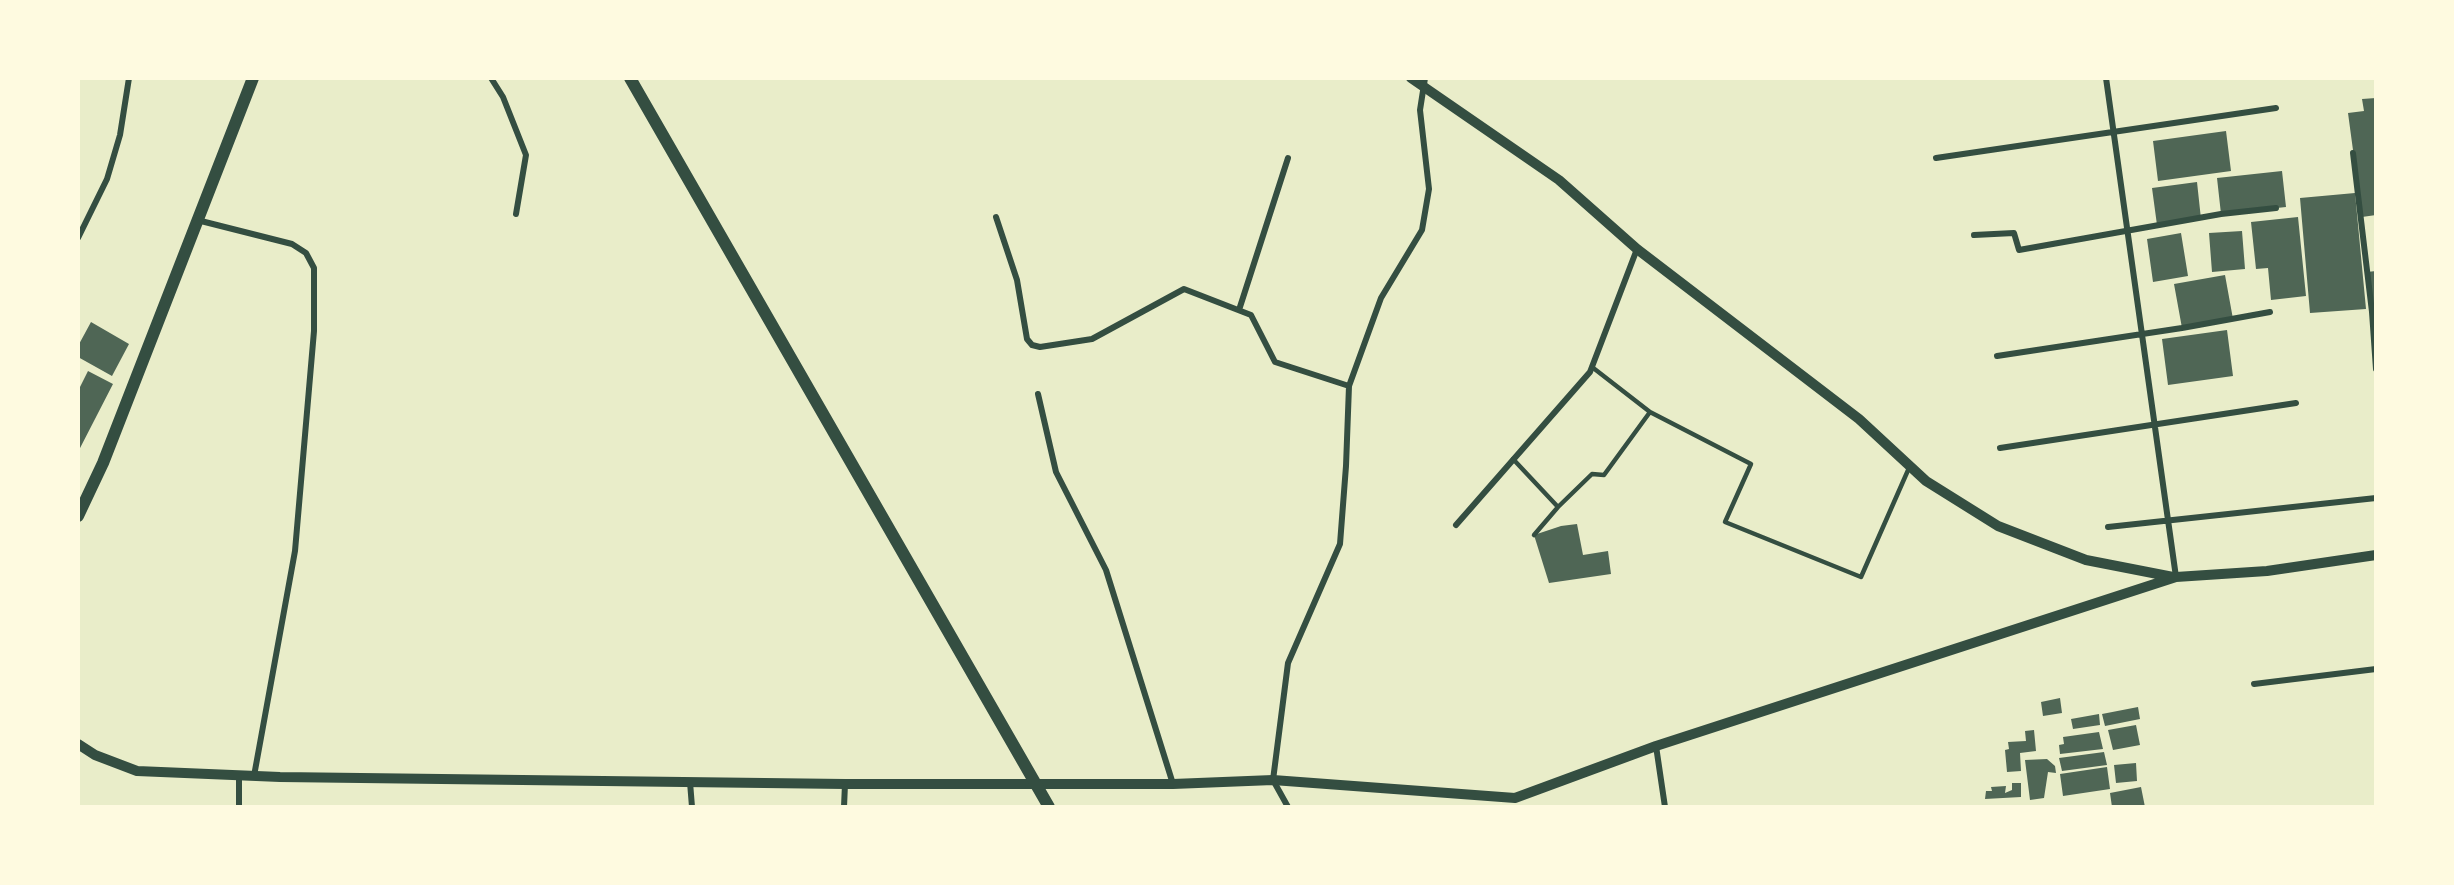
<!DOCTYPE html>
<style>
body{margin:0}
#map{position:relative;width:2454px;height:885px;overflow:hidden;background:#e9edc9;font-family:Karla,sans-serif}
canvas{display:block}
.frame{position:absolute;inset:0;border:80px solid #fefae0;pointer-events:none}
</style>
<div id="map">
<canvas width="2454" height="885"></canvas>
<div class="frame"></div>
</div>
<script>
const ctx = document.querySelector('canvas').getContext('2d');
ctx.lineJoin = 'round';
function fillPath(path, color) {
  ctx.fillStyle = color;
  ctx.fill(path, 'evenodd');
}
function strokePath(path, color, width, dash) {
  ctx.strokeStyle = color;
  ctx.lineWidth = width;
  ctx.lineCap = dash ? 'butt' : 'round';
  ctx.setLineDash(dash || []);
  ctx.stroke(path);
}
fillPath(new Path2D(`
 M2376 98V215L2362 217 2348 113 2364 111 2362 99Z
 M2226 131 2231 171 2158 181 2153 141Z
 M2282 171 2286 207 2221 214 2217 178Z
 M2197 182 2201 219 2157 225 2152 188Z
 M2355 193 2366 309 2310 313 2300 198Z
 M2298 217 2306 296 2271 300 2268 268 2256 269 2251 222Z
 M2242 231 2245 269 2212 272 2209 233Z
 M2181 233 2188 276 2153 282 2147 239Z
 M2376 271V331L2367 272Z
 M2225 275 2233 319 2182 328 2174 284Z
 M91 322 129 344 112 376 78 357V346Z
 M2227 330 2233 376 2168 385 2162 339Z
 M88 371 113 384 78 452V391Z
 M1577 524 1583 555 1608 551 1611 574 1549 583 1534 535 1561 526Z
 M2060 698 2062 713 2043 716 2041 702Z
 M2138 707 2140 719 2105 726 2102 714Z
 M2099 714 2100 725 2073 729 2071 719Z
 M2136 725 2140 745 2113 750 2108 730Z
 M2034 730 2036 751 2020 753 2021 771 2007 772 2005 750 2009 749 2008 742 2026 741 2025 731Z
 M2099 732 2103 749 2060 754 2059 745 2064 744 2063 737Z
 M2104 752 2107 765 2062 771 2059 758Z
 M2047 759 2055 766 2056 773 2048 772 2044 798 2030 800 2025 760Z
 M2136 763 2137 781 2116 783 2114 765Z
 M2107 767 2110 789 2063 796 2060 774Z
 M2012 783H2021V797L1985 799 1986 791H1992L1991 787 2006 786 2005 793 2012 790Z
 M2141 787 2145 807H2112L2110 793Z`), '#4f6655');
strokePath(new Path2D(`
 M1592 367 1650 412 1751 464 1725 522 1861 577 1909 468
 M1513 459 1558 507
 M1534 535 1558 507 1592 474 1604 475 1650 412`), '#344e41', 4.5);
strokePath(new Path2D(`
 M491 78 503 97 526 155 516 214
 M2106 78 2176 577
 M2353 153 2372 312 2376 369
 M1936 158 2276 108
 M996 217 1017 280 1027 339 1032 345 1040 347 1092 339 1184 289 1251 315 1275 362 1349 386
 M197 220 292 244 306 253 314 268V331L295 551 254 776
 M1974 235 2014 233 2019 250 2221 214 2276 208
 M78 238 107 179 120 135 129 78
 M1239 310 1288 158
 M1997 356 2182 328 2270 312
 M1038 394 1056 472 1106 570 1173 784
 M2000 448 2296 403
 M1456 525 1590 372 1637 249
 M2108 527 2376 498
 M2254 684 2376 669
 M1656 746 1665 807
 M239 775V807
 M690 782 692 807
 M844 807 845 784
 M1288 807 1273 780 1288 663 1340 544 1346 466 1349 386 1381 298 1422 230 1429 189 1420 110 1425 78`), '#344e41', 6);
strokePath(new Path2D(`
 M1411 78 1559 180 1637 249 1859 419 1926 481 1998 526 2086 560 2173 577
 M78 744 95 755 137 771 280 777 845 784H1173L1273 780 1515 798 1656 746 2176 577 2267 571 2376 555`), '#344e41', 10);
strokePath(new Path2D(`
 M630 78 1049 807
 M78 516 103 463 253 78`), '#344e41', 12);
</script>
